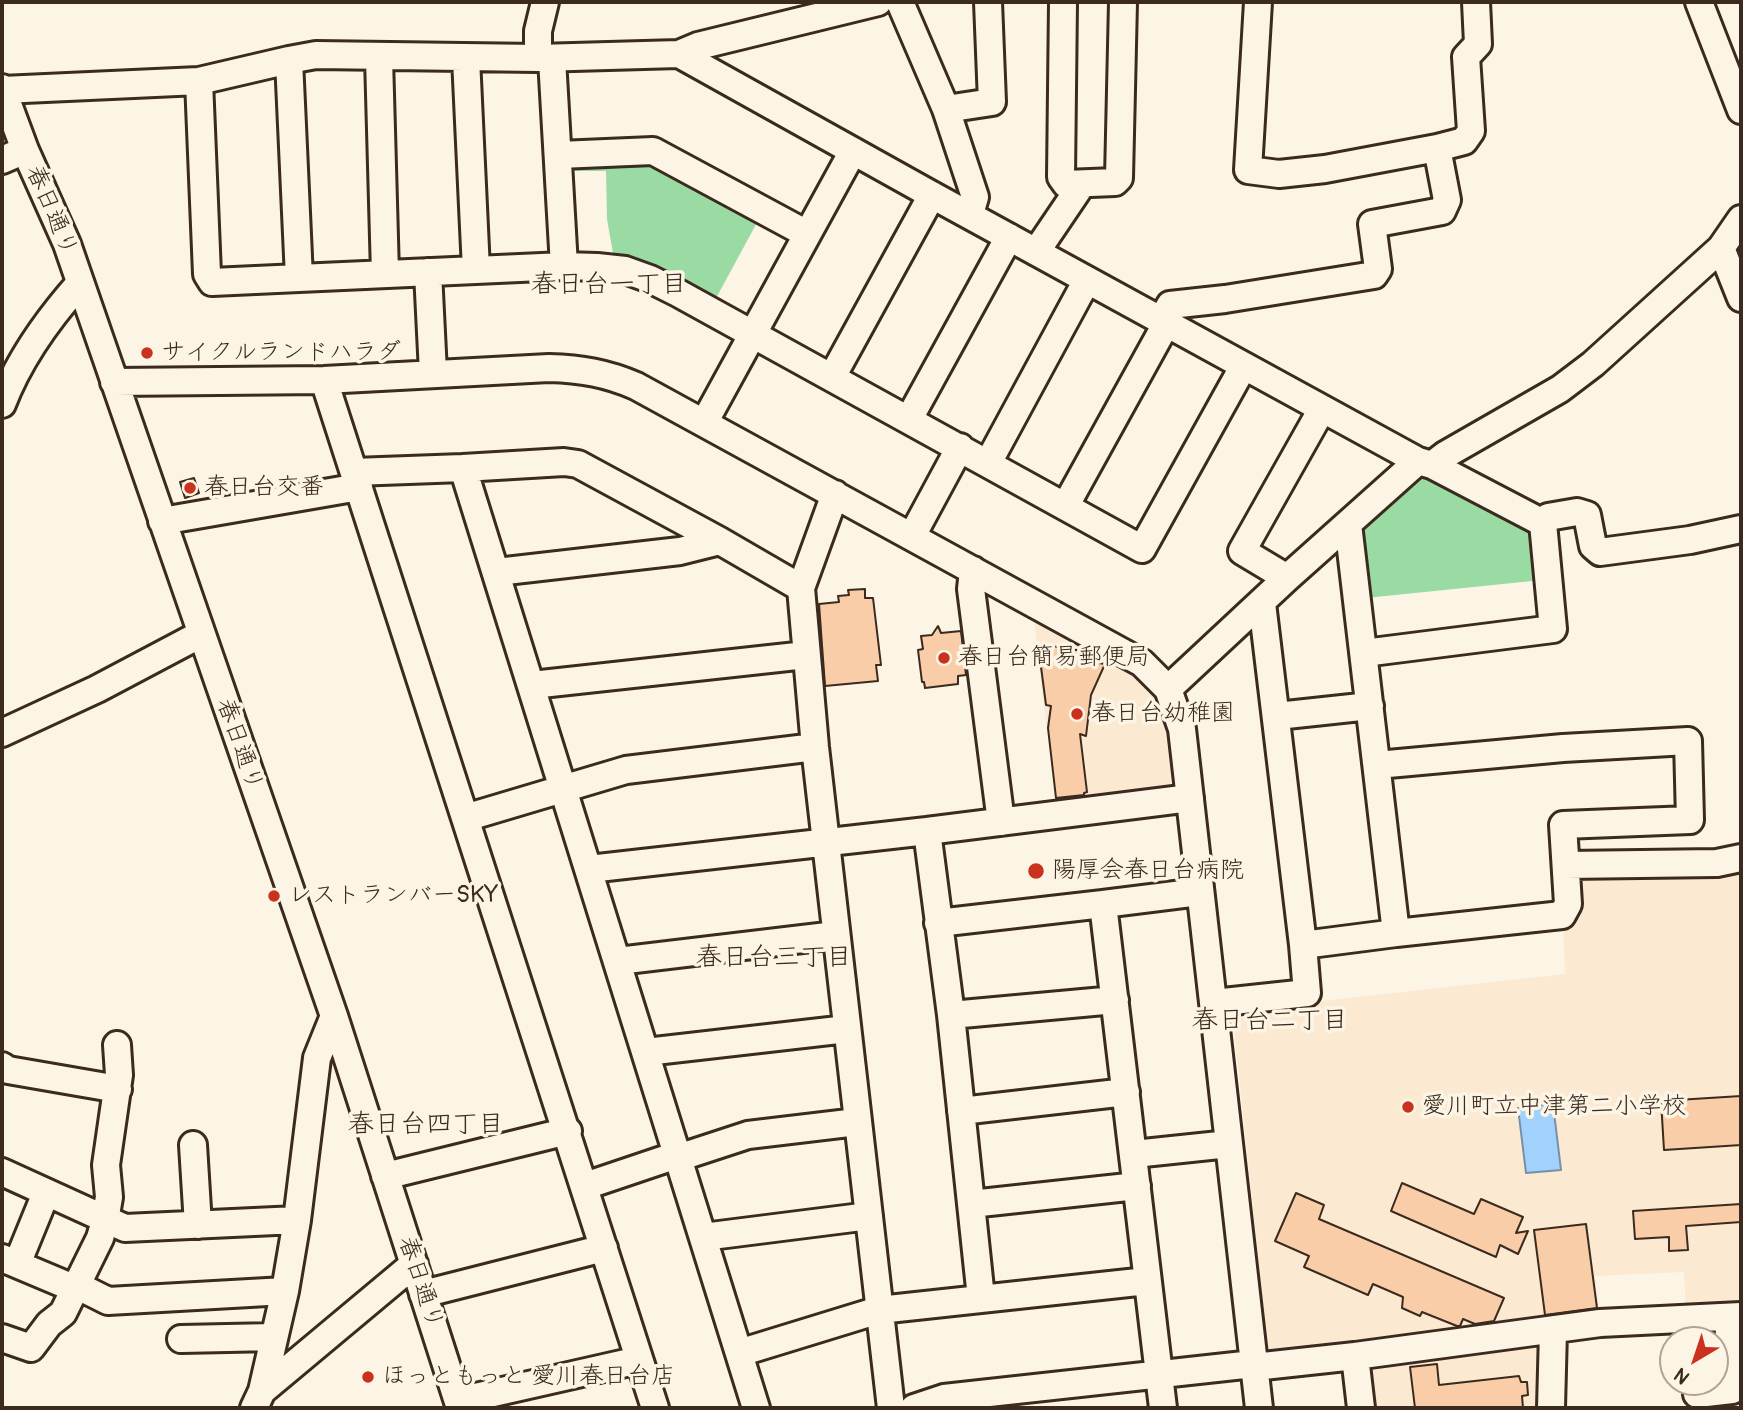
<!DOCTYPE html>
<meta charset="utf-8">
<style>
body{margin:0}
#map{position:relative;width:1743px;height:1410px;overflow:hidden;background:#fcf5e5;font-family:Pangolin,sans-serif}
canvas{display:block}
.frame{position:absolute;inset:0;border:4px solid #3b2a1e;pointer-events:none}
.north{position:absolute;left:1659px;top:1326px;width:70px;height:70px;box-sizing:border-box;background:#fcf5e5;border:2px solid #afa495;border-radius:50%;rotate:219deg;font-size:19px;font-weight:700;line-height:28px;text-align:center;color:#3b2a1e}
.north::after{content:'';display:block;margin:auto;width:24px;height:32px;background:#c8321e;clip-path:polygon(50% 0,100% 100%,50% 72%,0 100%)}
</style>
<div id="map">
<canvas width="1743" height="1410"></canvas>
<div class="frame"></div>
<div class="north">N</div>
</div>
<script>
const ctx = document.querySelector('canvas').getContext('2d');
ctx.lineJoin = 'round';
function fillPath(path, color) {
  ctx.fillStyle = color;
  ctx.fill(path, 'evenodd');
}
function strokePath(path, color, width, dash) {
  ctx.strokeStyle = color;
  ctx.lineWidth = width;
  ctx.lineCap = dash ? 'butt' : 'round';
  ctx.setLineDash(dash || []);
  ctx.stroke(path);
}
function write(font, color, halo, rows, align = 'center') {
  ctx.font = font + ' Pangolin,"Klee One",sans-serif';
  ctx.lineWidth = 7;
  ctx.setLineDash([]);
  ctx.textBaseline = 'middle';
  ctx.strokeStyle = halo;
  ctx.fillStyle = color;
  for (const [text, x, y, turn = 0] of rows) {
    ctx.save();
    ctx.translate(x, y);
    ctx.rotate((+turn || 0) * Math.PI / 180);
    ctx.textAlign = isNaN(turn) ? turn : align;
    if (halo) ctx.strokeText(text, 0, 0);
    ctx.fillText(text, 0, 0);
    ctx.restore();
  }
}
fillPath(new Path2D(`
 M1034 620 1124 668 1150 690 1159 703 1169 730 1175 792 1056 807Z
 M1741 865V1311L1686 1314 1684 1272 1595 1276 1600 1317 1269 1357 1232 1011 1565 974 1563 922 1575 921 1571 881 1580 870Z
 M1537 1344 1545 1350 1542 1408H1369L1365 1369 1370 1364Z`), '#fbe9d2');
fillPath(new Path2D(`
 M653 158 760 217 714 302 614 259 607 219 606 171H567L566 161Z
 M1424 468 1536 528 1542 580 1366 598 1355 529Z`), '#9adba4');
const water = new Path2D(`
 M1553 1104 1561 1170 1526 1173 1518 1108Z`);
fillPath(water, '#a0d2fd');
strokePath(water, '#788fa4', 2);
const building = new Path2D(`
 M194 478 199 493 185 498 180 482Z
 M865 589V598H873L881 665H876L878 681 825 686 819 604 839 602 838 596 849 595 848 590Z
 M938 626 941 633 961 631 966 675 958 676V684L925 688 924 682H922L918 650 923 649 921 636 932 635Z
 M1038 644 1083 651 1086 661 1105 664 1091 695 1086 736 1080 734 1087 792 1084 793V795L1056 798 1048 728 1051 706 1046 705Z
 M1741 1096V1145L1664 1150 1661 1101Z
 M1402 1183 1474 1214 1481 1199 1523 1217 1516 1233 1528 1231 1518 1254 1500 1245 1496 1257 1391 1211Z
 M1296 1193 1324 1205 1319 1219 1504 1298 1494 1321 1475 1324 1463 1319 1460 1326H1457L1422 1312 1420 1316 1402 1308 1403 1297 1373 1284 1368 1295 1304 1267 1309 1256 1275 1241Z
 M1741 1204V1222L1686 1226 1688 1250 1669 1251V1237L1635 1239 1633 1211Z
 M1586 1224 1597 1308 1545 1315 1534 1230Z
 M1437 1364 1439 1385 1519 1376 1521 1382H1527L1528 1395 1522 1396 1523 1408H1415L1410 1367Z`);
fillPath(building, '#f8cda7');
strokePath(building, '#3b2a1e', 2);
const minor = new Path2D(`
 M545 2 538 31V58L679 54 932 195 1418 461
 M900 2 946 109 975 197 970 214
 M1063 2 1061 177 1066 184 1115 182 1119 178 1123 2
 M1258 2 1248 170 1279 174 1325 169 1437 148 1464 141 1471 131 1466 57 1478 44 1476 2
 M1699 2 1741 110
 M679 54 698 46 878 2
 M379 58 385 274
 M466 58 476 270
 M538 58 316 55 289 60 299 278 564 266 597 267 625 270 650 279 678 293 1142 549 1243 367
 M552 59 564 266
 M199 81 207 274 212 282 299 278
 M2 88 25 150 67 244 334 1016 460 1408
 M2 90 199 81 289 60
 M946 109 992 102 988 2
 M559 155 653 151 807 234
 M2 160 25 150
 M1721 248 1741 298
 M1036 252 1082 184
 M428 272 433 373
 M1161 321 1170 305 1225 299 1374 275 1378 269 1372 224 1442 211 1447 200 1437 148
 M832 377 932 195
 M324 380 655 1408
 M114 382 324 380 549 368C581 369 606 373 636 386L1142 663 1168 689 1182 729 1259 1408
 M2 404C19 359 48 319 80 283
 M909 419 1009 237
 M704 423 853 151
 M988 463 1087 280
 M463 468 564 462 578 464 720 541 801 588
 M354 472 463 468 756 1408
 M835 494 801 588 815 747 891 1408
 M1066 505 1166 324
 M162 521 359 487
 M1543 523 1548 517 1577 512 1587 515 1593 546 1600 552 1690 540 1741 529
 M1348 524 1396 933 1562 915 1568 904 1563 825 1690 820 1688 741 1563 748 1377 765
 M912 536 960 447
 M973 570 971 589 1001 822
 M497 572 680 551 720 541
 M1287 578 1242 551 1322 409
 M1364 653 1553 629 1543 523 1432 465
 M532 685 806 655
 M1168 689 1287 578 1418 461 1432 465 1445 455 1560 389 1593 364 1721 248 1741 219
 M1277 716 1370 706
 M2 733 97 689 201 634
 M465 818 626 770 815 747
 M927 831 1190 798
 M1566 865 1717 863 1741 858
 M589 869 927 831 951 1015 981 1298
 M938 923 1103 904
 M1303 945 1396 933
 M618 961 836 935
 M1214 1003 1307 993 1303 945 1262 603
 M951 1015 1115 1000
 M646 1052 847 1029
 M2 1066 8 1070 118 1089
 M961 1111 1126 1092
 M193 1145 198 1225
 M1134 1154 1229 1144
 M2 1172 125 1228 297 1220
 M385 1176 568 1131
 M585 1186 677 1155 690 1154 748 1135 857 1122
 M971 1204 1137 1186
 M703 1237 869 1216
 M2 1258 71 1287 78 1286 108 1301 285 1291
 M17 1264 46 1193
 M423 1294 604 1248
 M2 1338 31 1348 49 1324 63 1313 100 1238 105 1221 109 1197 106 1165 119 1075 117 1045
 M181 1339 274 1337
 M739 1353 879 1310 1147 1281
 M1254 1367 1355 1356
 M262 1391 414 1264
 M1697 1394 1732 1390 1728 1317
 M458 1401 639 1360
 M254 1408 262 1391 285 1291 297 1220 317 1058 334 1016
 M914 1408 944 1398 1253 1364
 M1163 1408 1103 904 1199 892
 M1361 1408 1355 1356 1600 1323 1741 1316
 M1551 1408 1553 1331`);
strokePath(minor, '#3b2a1e', 32);
strokePath(minor, '#fcf5e5', 26);
for (const [x, y, r, color] of [
 [147,353,7,"#c8321e"],
 [190,488,7,"#c8321e"],
 [944,658,7,"#c8321e"],
 [1077,714,7,"#c8321e"],
 [1036,871,9,"#c8321e"],
 [274,896,7,"#c8321e"],
 [1408,1107,7,"#c8321e"],
 [368,1377,7,"#c8321e"]
]) {
  const dot = new Path2D();
  dot.arc(x, y, r, 0, 2 * Math.PI);
  ctx.fillStyle = color;
  ctx.fill(dot);
  strokePath(dot, '#fcf5e5', 2.5);
}
write('24px', '#3b2a1e', '#fcf5e5', [
 ["春日通り",51,211,67],
 ["春日通り",239,745,71],
 ["春日通り",420,1283,72]
]);
write('24px', '#3b2a1e', '#fcf5e5', [
 ["サイクルランドハラダ",161,353],
 ["春日台交番",204,488],
 ["春日台簡易郵便局",958,658],
 ["春日台幼稚園",1091,714],
 ["陽厚会春日台病院",1052,871],
 ["レストランバーSKY",288,896],
 ["愛川町立中津第二小学校",1422,1107],
 ["ほっともっと 愛川春日台店",382,1377]
], 'left');
write('26px', '#3b2a1e', '#fcf5e5', [
 ["春日台一丁目",609,285],
 ["春日台三丁目",774,958],
 ["春日台二丁目",1270,1021],
 ["春日台四丁目",426,1125]
]);
</script>
